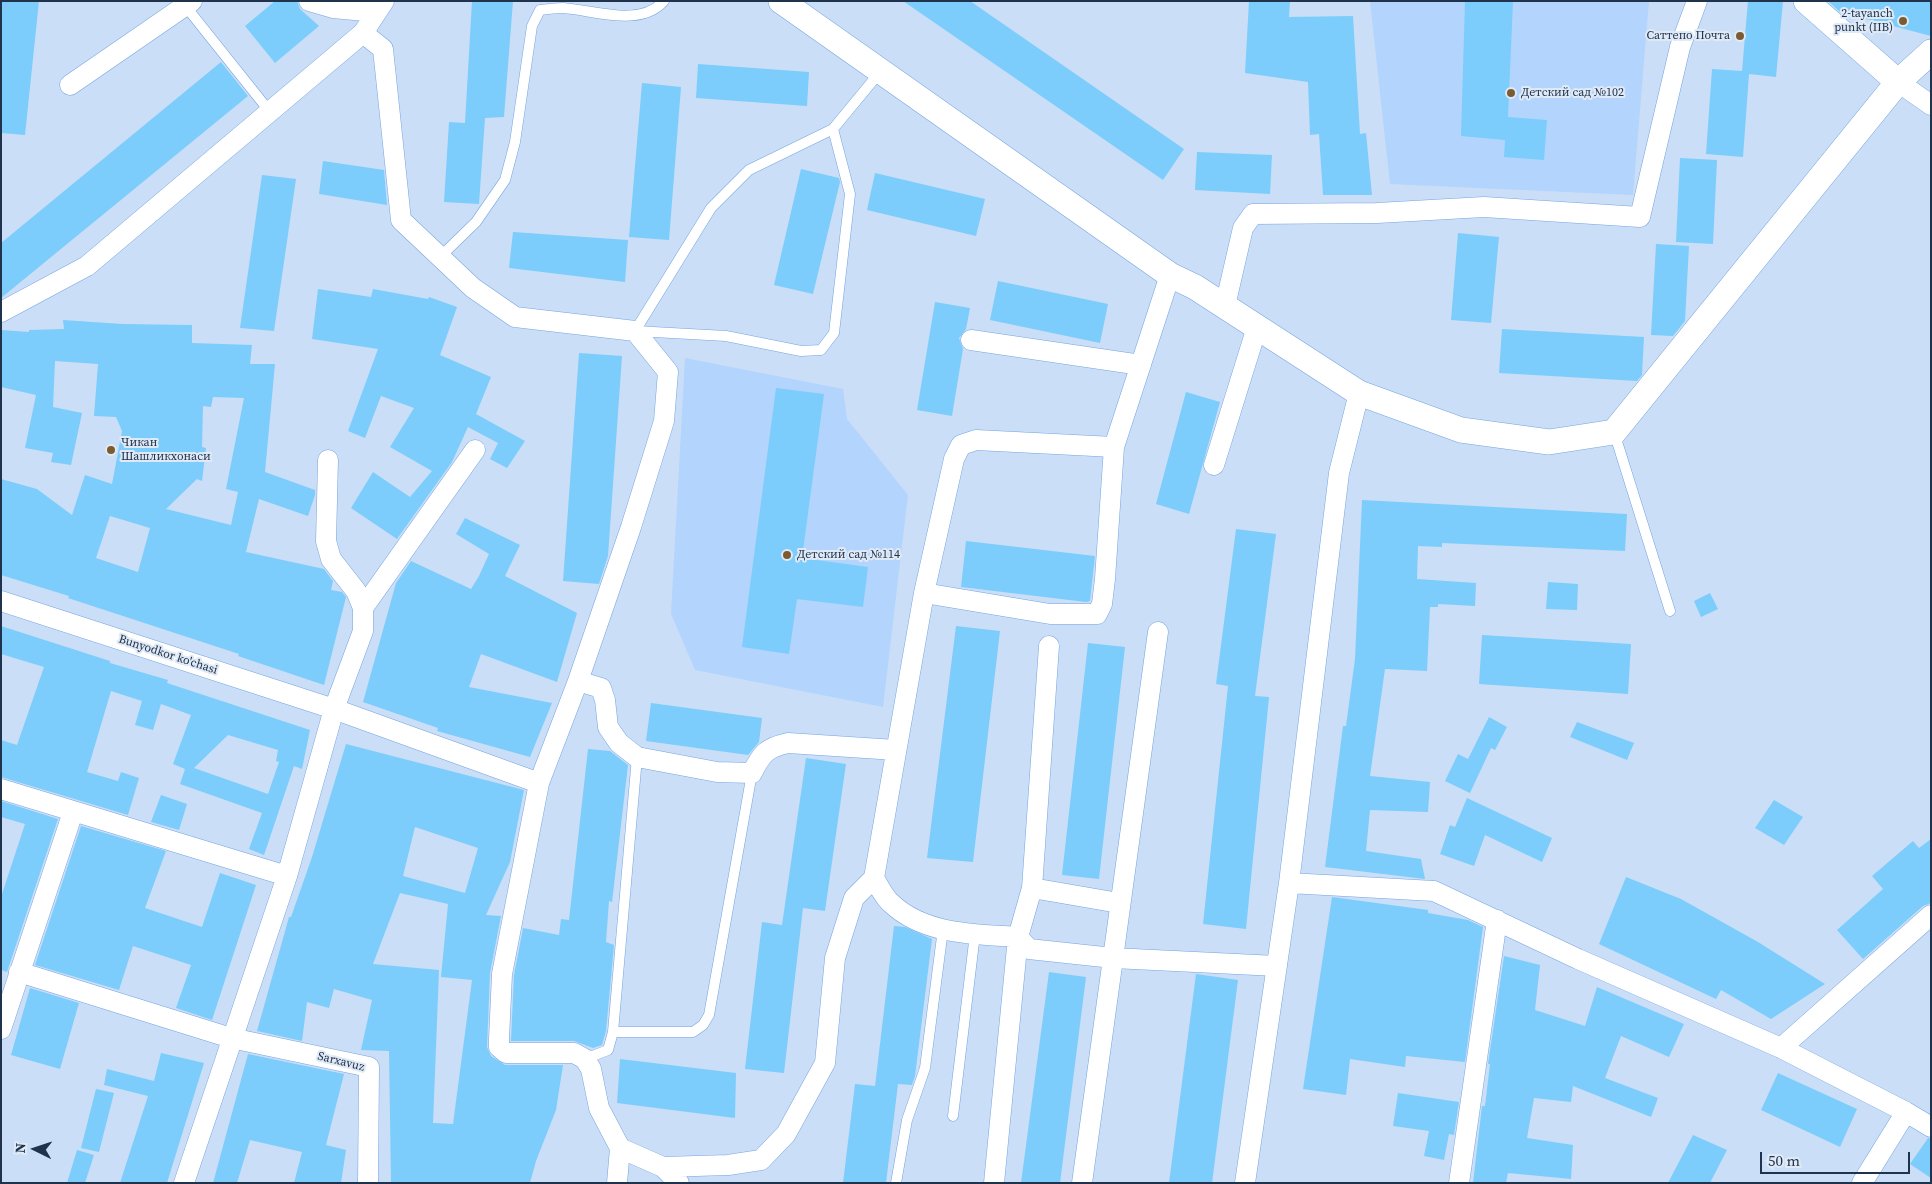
<!DOCTYPE html>
<meta charset="utf-8">
<style>
body{margin:0}
#map{position:relative;width:1932px;height:1184px;overflow:hidden;background:#cadef7;font-family:"Source Serif 4",serif}
canvas{display:block}
.frame{position:absolute;inset:0;border:2px solid #20334c;pointer-events:none}
.north{position:absolute;left:10px;top:1124px;width:50px;height:50px;-webkit-text-stroke:4px #e0eaf7;paint-order:stroke;rotate:274deg;font-size:14px;font-weight:700;line-height:20px;text-align:center;color:#20334c}
.north::after{content:'';display:block;margin:auto;width:18px;height:22px;background:#20334c;clip-path:polygon(50% 0,100% 100%,50% 72%,0 100%)}
.scale{position:absolute;left:1760px;top:1152px;width:150px;height:22px;box-sizing:border-box;border:2px solid #20334c;border-top:0;padding-left:6px;font-size:15px;line-height:18px;white-space:nowrap;color:#20334c;-webkit-text-stroke:4px #e0eaf7;paint-order:stroke}
</style>
<div id="map">
<canvas width="1932" height="1184"></canvas>
<div class="frame"></div>
<div class="north">N</div>
<div class="scale">50 m</div>
</div>
<script>
const ctx = document.querySelector('canvas').getContext('2d');
ctx.lineJoin = 'round';
function fillPath(path, color) {
  ctx.fillStyle = color;
  ctx.fill(path, 'evenodd');
}
function strokePath(path, color, width, dash) {
  ctx.strokeStyle = color;
  ctx.lineWidth = width;
  ctx.lineCap = dash ? 'butt' : 'round';
  ctx.setLineDash(dash || []);
  ctx.stroke(path);
}
function write(font, color, halo, rows, align = 'center') {
  ctx.font = font + ' "Source Serif 4",serif';
  ctx.lineWidth = 4;
  ctx.setLineDash([]);
  ctx.textBaseline = 'middle';
  ctx.strokeStyle = halo;
  ctx.fillStyle = color;
  for (const [text, x, y, turn = 0] of rows) {
    ctx.save();
    ctx.translate(x, y);
    ctx.rotate((+turn || 0) * Math.PI / 180);
    ctx.textAlign = isNaN(turn) ? turn : align;
    if (halo) ctx.strokeText(text, 0, 0);
    ctx.fillText(text, 0, 0);
    ctx.restore();
  }
}
fillPath(new Path2D(`
 M1370 1H1649L1633 195 1390 184Z
 M685 358 843 389 847 419 908 495 883 707 695 670 671 614Z`), '#b3d4fd');
fillPath(new Path2D(`
 M1 1H39L25 135 1 133Z
 M275 1H297L300 9 319 26 275 63 245 26Z
 M472 1H513L504 117 485 118 479 204 444 202 449 122 465 123Z
 M903 1H970L1184 149 1163 180Z
 M1249 1H1290L1289 17 1353 16 1360 134 1366 133 1372 195H1323L1319 134 1310 135 1308 82 1245 73Z
 M1465 1H1513L1508 117 1547 120 1544 160 1504 157 1505 140 1461 136Z
 M1748 1H1783L1776 77 1749 74 1743 157 1706 154 1712 69 1742 71Z
 M1828 1H1931V36L1840 12Z
 M221 62 248 96 1 298V243Z
 M698 64 809 72 807 106 696 98Z
 M642 83 681 87 669 240 629 237Z
 M1197 152 1272 155 1270 194 1195 190Z
 M1680 158 1717 160 1713 244 1676 242Z
 M323 161 384 170 387 205 319 194Z
 M801 169 839 178 840 182 813 294 774 285Z
 M875 173 985 199 976 236 867 210Z
 M262 175 296 179 274 331 240 328Z
 M513 232 628 240 625 282 509 268Z
 M1458 233 1499 237 1491 323 1451 320Z
 M1656 244 1689 246 1685 321 1673 336 1651 335Z
 M998 281 1108 304 1100 343 990 320Z
 M318 289 371 297 373 289 428 299 429 297 457 307 440 355 491 377 476 414 525 441 507 468 490 459 498 443 468 427 452 462 397 539 351 508 373 472 410 497 432 471 390 447 414 408 381 396 365 438 348 431 378 349 312 339Z
 M935 302 970 308 966 329 959 338 963 349 952 416 917 410Z
 M63 320 122 324 192 325V343L252 345 250 364H275L265 472 315 490V495L308 516 259 499 246 552 324 569 333 581 331 590 342 592 346 597 324 685 238 656 239 654 68 598 69 596 1 575V479L37 489 72 515 85 475 112 484 122 431 116 417 94 416 98 364 55 361 53 407 82 413 71 465 51 462 53 453 25 448 36 395 1 387V330L29 332V330L64 329ZM213 397 244 398 226 489 238 492 231 525 166 509 197 479 202 481 206 448 202 447 203 406 211 407ZM110 516 150 528 138 572 96 558Z
 M1502 329 1644 337 1642 375 1637 381 1499 373Z
 M579 353 622 356 608 556 599 584 563 581Z
 M776 388 824 394 802 558 868 567 863 607 797 599 789 654 742 647Z
 M1186 392 1220 402 1189 514 1156 504Z
 M1362 500 1627 514 1625 551 1442 543V547L1418 546 1417 579 1476 583 1475 606 1438 604V607H1430L1427 671 1385 669 1370 776 1430 782 1428 812 1370 810 1366 851 1421 859 1425 879 1325 867 1343 726H1346L1355 659Z
 M465 518 520 545 505 576 577 613 557 682 481 654 469 687 552 703 530 757 437 731 438 728 363 702 396 583 411 561 471 589 479 576 489 554 456 534Z
 M1236 529 1276 534 1255 696 1269 697 1246 929 1203 924 1228 686 1216 684Z
 M966 541 1095 556 1090 601 1086 602 961 587Z
 M1548 582 1578 584 1577 610 1546 609Z
 M1710 593 1718 609 1701 617 1694 601Z
 M1 626 110 661V663L168 680 167 683 310 730 302 769 294 766 264 855 249 849 262 813 180 784 185 769 173 764 191 715 161 704 153 730 135 725 142 701 111 691 87 772 118 781 121 772 139 778 128 815 1 777V740L17 745 44 667 1 654ZM228 735 278 750 276 761 279 762 268 794 194 768Z
 M956 626 1000 631 973 862 927 858Z
 M1482 635 1631 644 1628 694 1479 684Z
 M1088 643 1125 647 1099 879 1062 875Z
 M651 703 762 718 759 742 748 755 646 741Z
 M1489 717 1507 727 1495 750 1491 748 1470 793 1445 781 1458 754 1468 759Z
 M1577 722 1634 743 1627 760 1570 737Z
 M346 744 524 790 510 862 486 915 501 916 490 973 487 1047 491 1056 505 1065H563L556 1110 536 1161 530 1183H391L389 1051 361 1050 372 1000 334 989 329 1008 307 1002 302 1041 257 1031 289 917H291L312 857ZM415 827 478 848 465 893 403 876ZM400 893 448 904 441 977 472 980 453 1124 433 1123 439 970 373 964Z
 M588 749 610 751 628 765 612 902 609 901 606 942 614 945 606 1031 602 1045 593 1048 574 1041H511L514 975 523 928 559 935 561 919 569 920Z
 M806 758 846 764 825 911 803 908 784 1073 745 1069 762 922 782 925Z
 M161 795 187 804 179 830 151 822Z
 M1467 798 1552 838 1542 862 1485 835 1474 866 1440 854 1450 825 1455 827Z
 M1774 800 1803 817 1784 845 1755 828Z
 M1 801 58 819 7 972 1 970V897L25 824 1 817Z
 M81 826 166 851 145 908 202 927 220 873 256 885 212 1020 176 1008 191 965 133 946 119 990 35 965Z
 M1931 839V903L1923 906 1863 959 1837 930 1883 889 1872 876 1913 841 1919 848Z
 M1626 877 1681 899 1758 942 1825 984 1771 1019 1721 990 1716 999 1599 944Z
 M1332 897 1428 910V913L1468 920 1483 927 1465 1062 1406 1056 1405 1067 1350 1059 1346 1095 1303 1089Z
 M894 926 905 927 932 939 915 1076 912 1085 898 1084 886 1183H843L855 1084 875 1086Z
 M1504 956 1540 965 1535 1010 1585 1026 1597 987 1684 1024 1669 1057 1621 1036 1605 1078 1658 1098 1651 1117 1573 1086 1571 1102 1534 1098 1527 1138 1573 1145 1571 1179 1508 1173 1506 1183H1473L1482 1106H1485L1490 1064H1488Z
 M1049 972 1086 977 1060 1183H1021Z
 M1196 974 1238 980 1212 1183H1169Z
 M30 988 79 1003 60 1069 11 1055Z
 M161 1053 204 1063 167 1183H120L148 1096 104 1085 107 1069 154 1081Z
 M248 1054 344 1074 326 1145 346 1150 341 1183H294L302 1152 250 1140 237 1183H213Z
 M620 1059 736 1073 735 1118 617 1103Z
 M1778 1073 1857 1109 1840 1147 1761 1110Z
 M96 1089 114 1093 99 1152 81 1148Z
 M1398 1093 1459 1102 1454 1135 1449 1134 1444 1160 1424 1156 1429 1131 1393 1126Z
 M1693 1135 1727 1150 1710 1183H1668Z
 M1928 1138 1931 1139V1178L1910 1164Z
 M77 1150 94 1155 85 1183H67Z`), '#7ccdfb');
const service = new Path2D(`
 M183 3 270 112
 M833 129 850 194 834 333 821 350 801 351 726 336 635 331 711 208 749 170 833 129 880 72
 M440 257 476 222 505 180 515 142 532 26 540 10C548 9 556 8 563 8 594 10 640 28 664 1
 M1614 432 1670 611
 M613 1032H693L703 1025 709 1015 752 773
 M585 1059 608 1050 613 1032 637 757
 M953 1116 975 934
 M896 1183 907 1120 925 1068 943 929`);
const minor = new Path2D(`
 M309 1 333 8 376 12
 M363 33 383 49 401 220 473 288 515 317 635 331 668 372 664 421 631 527 578 681 539 783 502 974 499 1039V1047L506 1053H574L585 1059 591 1069 599 1108 620 1148 663 1167
 M1898 82 1931 105
 M70 85 192 1
 M1225 306 1243 228 1253 214 1377 213 1484 207 1640 217 1680 47 1697 1
 M1 312 87 266 363 33 384 1
 M971 340 1141 365
 M1114 447 1170 275
 M1214 465 1257 327
 M1 601 334 709 539 783
 M363 608 475 450
 M578 681 601 688 605 700 608 727 619 743 637 757 717 772 752 773C762 753 766 748 788 743L896 750
 M1 789 287 876
 M874 878C879 886 884 898 892 904 925 935 976 934 1018 937L1029 949 1113 958 1277 966
 M1289 883 1434 891 1578 959 1781 1048 1906 1112 1931 1127
 M1032 888 1119 903
 M19 972 231 1038 369 1067 368 1183
 M1 1029 73 812
 M1781 1048 1931 915
 M184 1183 287 876 334 709 363 631V608L356 591 331 559 326 541 328 460
 M617 1183 620 1148
 M679 1183 663 1167 728 1165 761 1160 786 1134 825 1063 835 958 854 898 874 878 924 593 954 459 961 445 976 440 1114 447 1105 579 1102 604 1097 614H1050L924 593
 M994 1183 1018 937 1032 888 1049 646
 M1082 1183 1158 632
 M1245 1183 1289 883 1339 473 1359 393
 M1459 1183 1497 920
 M1862 1183 1906 1112`);
const tertiary = new Path2D(`
 M781 1 1170 275 1195 287 1359 393 1461 430 1549 442 1614 432 1898 82 1931 52
 M1806 1 1898 82`);
strokePath(service, '#75a4e1', 11);
strokePath(minor, '#75a4e1', 21);
strokePath(tertiary, '#75a4e1', 26);
strokePath(service, '#fff', 10);
strokePath(minor, '#fff', 20);
strokePath(tertiary, '#fff', 25);
for (const [x, y, r, color] of [
 [1903,21,5,"#7a5c30"],
 [1740,36,5,"#7a5c30"],
 [1511,93,5,"#7a5c30"],
 [111,450,5,"#7a5c30"],
 [787,555,5,"#7a5c30"]
]) {
  const dot = new Path2D();
  dot.arc(x, y, r, 0, 2 * Math.PI);
  ctx.fillStyle = color;
  ctx.fill(dot);
  strokePath(dot, '#e0eaf7', 2);
}
write('12px', '#20334c', '#e0eaf7', [
 ["2-tayanch",1893,14,"right"],
 ["punkt (IIB)",1893,28,"right"],
 ["Саттепо Почта",1730,36,"right"],
 ["Детский сад №102",1521,93],
 ["Чикан",121,443],
 ["Шашликхонаси",121,457],
 ["Детский сад №114",797,555]
], 'left');
write('12px', '#20334c', '#e0eaf7', [
 ["Bunyodkor ko'chasi",168,655,18],
 ["Sarxavuz",341,1062,14]
]);
</script>
